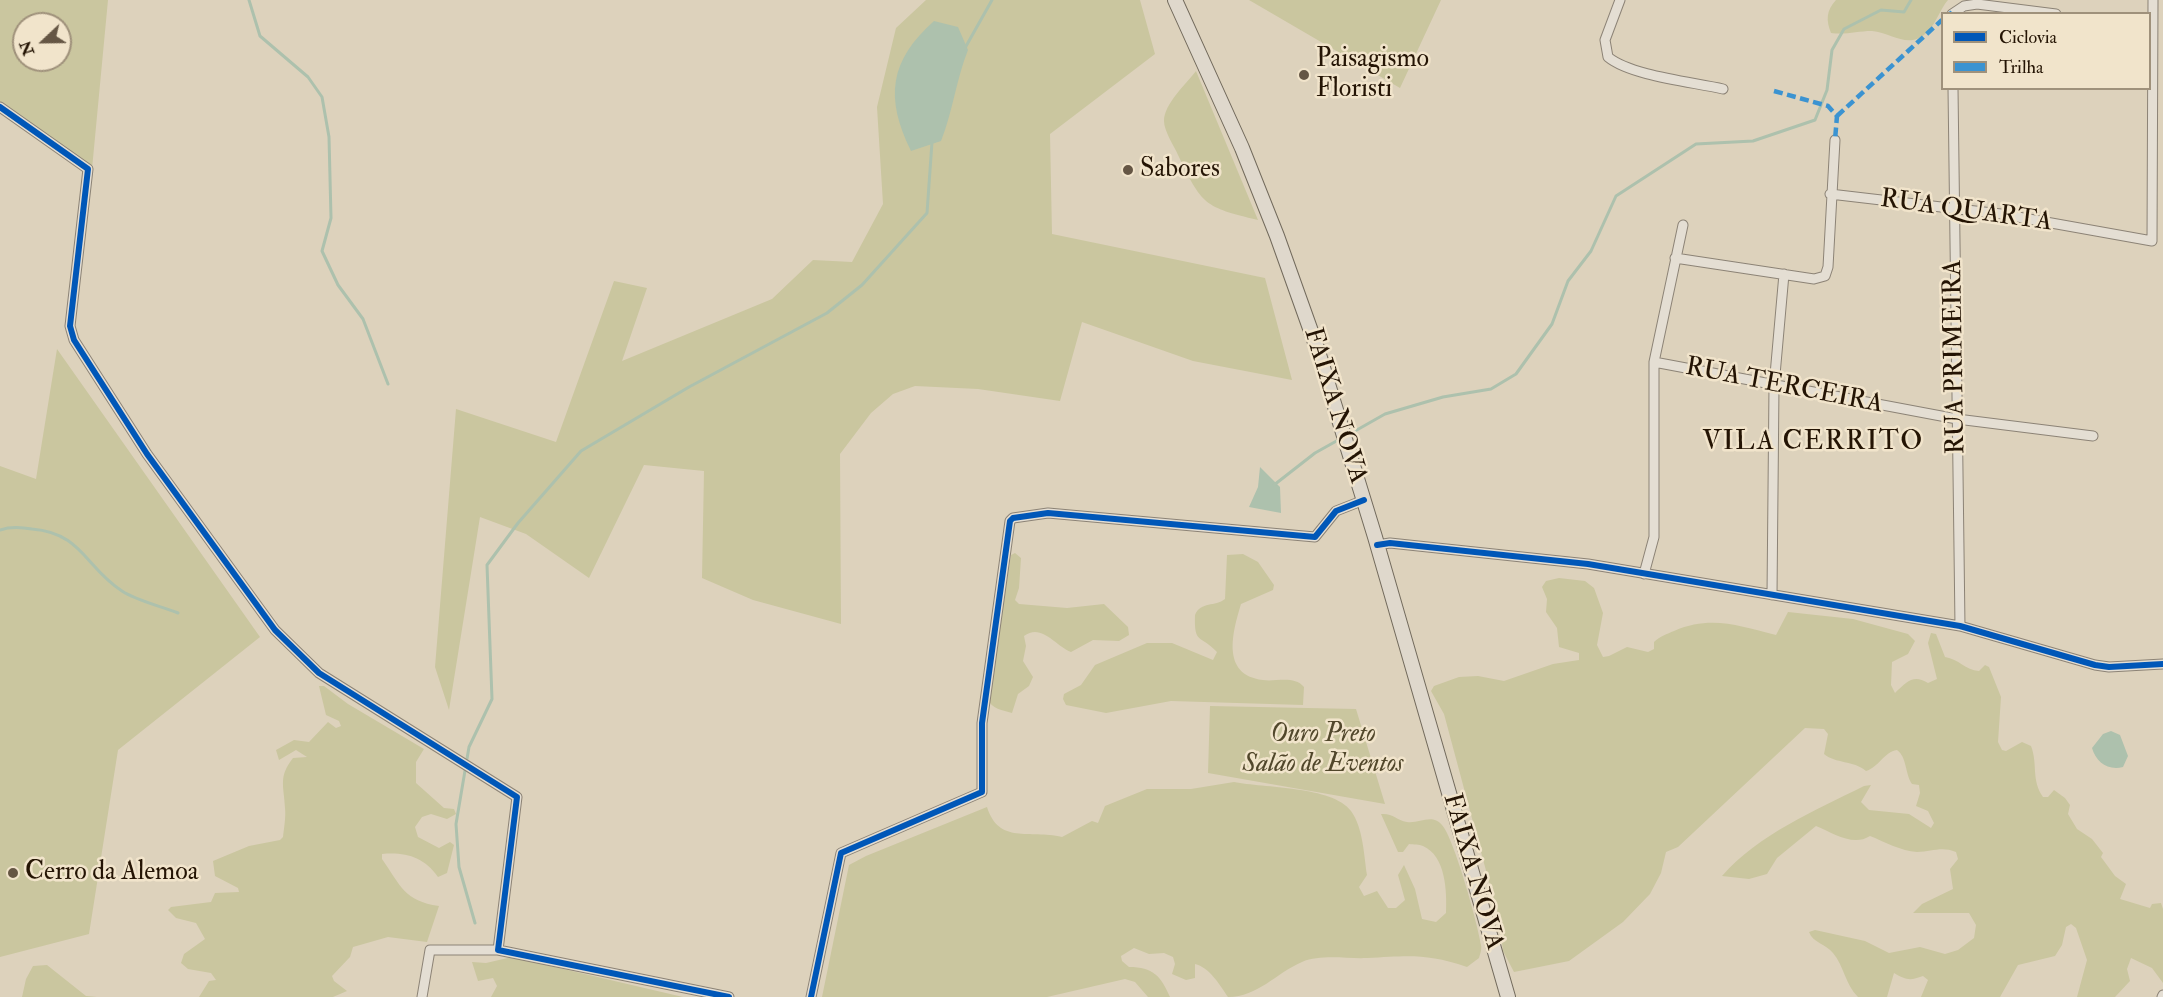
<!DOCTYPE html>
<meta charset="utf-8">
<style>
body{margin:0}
#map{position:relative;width:2163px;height:997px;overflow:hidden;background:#ddd2bc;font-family:"IM FELL Double Pica",serif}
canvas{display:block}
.legend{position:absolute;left:1941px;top:12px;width:210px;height:78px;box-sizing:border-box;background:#f1e4cb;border:2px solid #9f917b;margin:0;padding:8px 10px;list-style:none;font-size:18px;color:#241404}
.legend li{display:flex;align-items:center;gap:12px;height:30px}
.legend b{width:30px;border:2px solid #9f917b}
.north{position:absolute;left:12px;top:12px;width:60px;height:60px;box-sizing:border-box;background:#f1e4cb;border:2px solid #9f917b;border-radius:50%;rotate:248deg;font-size:16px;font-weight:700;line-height:24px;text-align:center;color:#241404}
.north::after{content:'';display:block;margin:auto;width:21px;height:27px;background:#655644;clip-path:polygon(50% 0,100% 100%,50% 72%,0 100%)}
</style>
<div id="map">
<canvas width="2163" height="997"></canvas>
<ul class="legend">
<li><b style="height:8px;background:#0057b8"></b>Ciclovia</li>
<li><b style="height:8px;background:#3b93d1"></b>Trilha</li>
</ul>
<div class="north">N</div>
</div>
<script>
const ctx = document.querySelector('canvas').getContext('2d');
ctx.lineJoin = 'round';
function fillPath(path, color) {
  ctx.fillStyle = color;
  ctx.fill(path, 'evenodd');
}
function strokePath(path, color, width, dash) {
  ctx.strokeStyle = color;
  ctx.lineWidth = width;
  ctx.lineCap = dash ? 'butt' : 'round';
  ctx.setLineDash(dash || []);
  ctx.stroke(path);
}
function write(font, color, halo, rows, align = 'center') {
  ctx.font = font + ' "IM FELL Double Pica",serif';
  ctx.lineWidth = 5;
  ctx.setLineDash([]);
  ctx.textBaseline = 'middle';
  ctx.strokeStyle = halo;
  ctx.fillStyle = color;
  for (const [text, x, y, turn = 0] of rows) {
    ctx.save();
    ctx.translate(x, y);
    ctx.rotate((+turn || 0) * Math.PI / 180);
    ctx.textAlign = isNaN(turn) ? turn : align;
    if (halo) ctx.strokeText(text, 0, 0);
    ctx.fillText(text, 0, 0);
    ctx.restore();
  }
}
fillPath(new Path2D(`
 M0 0H108L92 169 0 102ZM24 24H60V60H24Z
 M926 0H1140L1155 54 1050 134 1052 234 1265 278 1292 380 1193 361 1082 322 1060 401 978 389 915 386 893 394 871 413 840 454 841 624 753 600 702 578 704 471 644 465 589 578 526 534 480 517 449 710 435 667 456 409 556 442 614 281 647 288 622 361 772 299 813 260 852 262 883 204 877 107 896 28Z
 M1249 0H1441L1400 88Z
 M1836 0H1948C1940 9 1937 22 1928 31 1910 51 1893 33 1872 31 1857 31 1846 35 1831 33 1826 20 1826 11 1836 0Z
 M1196 71 1258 220C1204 207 1202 205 1178 155 1174 146 1164 131 1164 121 1164 104 1186 84 1196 71Z
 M57 349 260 637 118 750 89 934 0 957V466L36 479Z
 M1015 553 1021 558 1019 588 1015 600 1019 604 1067 608 1104 604 1128 627 1129 635 1119 641 1093 640 1071 652C1055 646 1042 623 1024 636L1026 646 1023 661 1033 677 1029 686 1018 694 1012 713C1003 710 991 709 988 699L1011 555Z
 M1243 554 1258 562 1274 585 1273 590 1241 604C1233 631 1220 675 1263 680 1276 682 1294 675 1304 687L1303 705 1171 701 1106 713 1066 705 1063 699 1064 694 1081 685 1095 665 1147 643H1172L1213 660 1217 652C1200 634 1194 645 1195 615 1201 601 1215 607 1225 599L1227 555Z
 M1559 578 1585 581 1594 588 1603 613 1597 645 1603 657 1609 656 1627 647 1648 652 1654 649V642C1660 636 1667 634 1674 631 1712 615 1738 626 1776 635L1788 612 1853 619 1908 634 1915 641 1908 654 1892 662 1891 685 1895 693C1907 682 1913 674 1928 683L1937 679 1928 643 1931 633 1936 634 1945 657C1959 659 1965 670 1979 671L1985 665 1989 667 2001 697 1998 742 2002 750 2006 751 2022 742 2031 746C2038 764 2031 780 2043 797H2048L2054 790 2065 798 2070 805 2068 814 2077 829 2092 839 2103 853 2101 857 2115 876 2126 884 2120 899 2150 908 2152 904 2161 903 2163 909V983L2152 968 2131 958 2127 969 2130 981 2115 997H2077L2087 960 2076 928 2071 924 2066 927 2062 945 2055 956 2018 965 2000 997H1921L1928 980 1923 976C1910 981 1906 980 1894 973L1887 997H1858C1845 984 1844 966 1833 953 1826 944 1813 943 1809 932L1815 930 1865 941 1889 953 1920 947 1945 954 1958 950 1974 938 1976 925 1969 913H1913L1922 904 1953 889 1950 869 1958 859 1956 852C1941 846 1932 852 1917 852 1901 851 1885 842 1870 836 1853 847 1833 833 1816 826L1777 858 1767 874 1749 879 1722 876C1759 834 1814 811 1864 786L1871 785 1861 802 1869 810 1909 814 1931 828 1934 823 1928 811 1916 806 1920 793 1919 785 1912 784C1905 774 1907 757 1897 750 1884 752 1879 767 1866 771 1853 760 1836 764 1824 754L1828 734 1824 729 1805 728 1678 847 1666 852 1661 873 1650 894 1623 922 1569 961 1514 972 1503 951 1499 919 1444 714 1431 691 1434 686 1459 677 1478 676 1504 681 1553 664 1579 660V653L1559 647 1557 628 1546 612 1547 599 1542 587 1546 581Z
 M319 686H324L348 704 424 749 416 762V783L444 808 454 809 456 814 447 819 431 814 422 817 415 827 418 837 439 848 450 842 454 845 447 873 438 877C424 857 406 852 382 854V859C401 886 404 901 439 906L427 942 388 937 353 947 350 957 332 976 334 981 347 991 333 997H199L209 981 216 980 211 973 188 969 181 963 184 954 205 939 196 923 176 918 168 910 171 907 211 902 215 893 239 892 238 888 215 876 213 861 249 846 280 840 283 837C284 828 286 817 285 808 284 786 278 777 293 758L307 757 296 750 279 760 276 750 294 740 309 742 328 722 336 728 341 726 339 721 326 715Z
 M1210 706 1356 709 1385 804 1208 773Z
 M1234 782C1263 788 1333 786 1351 811 1363 827 1364 855 1367 875L1359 887 1364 896 1377 891 1388 908H1396L1405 900 1398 875 1404 865 1415 889 1422 919 1436 922 1446 913C1447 892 1446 856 1423 846 1419 844 1414 845 1409 844L1403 852H1398L1381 814C1393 813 1396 820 1407 822 1419 824 1432 813 1442 825 1454 838 1478 925 1481 945 1482 950 1480 954 1479 958L1467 967C1426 953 1408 956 1367 958 1347 959 1321 954 1302 962 1276 973 1258 997 1228 997 1220 985 1209 967 1195 964V978L1186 980 1172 974 1175 964 1173 957 1164 953 1149 954 1134 948 1121 956 1122 961 1129 967C1153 967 1161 976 1170 997H1148L1135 982 1125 979 1047 997H822L849 865 866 856 987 807C999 845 1029 829 1062 837L1092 821 1098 823 1105 806 1147 789H1191Z
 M512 957 683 997H491L497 986 493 978 478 981 472 962 486 963Z
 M47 965 86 996 97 997H22L26 979 33 966Z`), '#cac69f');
fillPath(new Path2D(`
 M934 21 958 27 968 50C956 80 953 111 941 141L911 151C885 98 889 61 934 21Z
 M1260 467 1280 487 1281 513 1249 507 1258 487Z
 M2111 731 2120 735 2128 756 2123 767C2108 771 2096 762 2092 748L2103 734Z`), '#adc1ad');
strokePath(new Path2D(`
 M249 0 260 36 308 77 322 97 329 137 331 218 322 251 338 285 363 319 388 384
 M965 48 992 0
 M1348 435 1385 414 1443 397 1491 389 1516 374 1552 324 1568 281 1591 251 1616 196 1696 144 1753 141 1815 120 1827 90 1832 50 1844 29 1881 10 1904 12 1911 0
 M1274 485 1315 453 1340 439
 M0 530C11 526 21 527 32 529 82 533 85 567 122 591 137 601 161 606 178 613
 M475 923 459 867 456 824 469 747 492 699 487 565 518 523 581 451 689 387 827 313 862 285 927 213 932 142`), '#adc1ad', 3);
const minor = new Path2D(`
 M1620 0 1605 40 1608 57C1631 76 1693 82 1723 89
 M1952 14 1964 6 1977 4 2056 14
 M1953 88 1960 626
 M0 107 88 169 70 326 74 340 147 454 275 630 319 673 517 797 498 950 729 997
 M1830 194 2001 214 2152 241 2153 0
 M1675 258 1814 279 1825 276 1828 267 1835 140
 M1654 362 1957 419 2093 436
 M1377 545 1390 543 1588 564 1960 626 2095 665 2109 667 2163 664
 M1644 574 1654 537V362L1683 225
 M1772 595 1774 386 1784 274
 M422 997 430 950H498
 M811 997 841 853 982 792V723L1010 521 1013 518 1048 513 1315 537 1336 511 1364 500
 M2162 997 2163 995`);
const highway = new Path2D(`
 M1175 0 1242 148 1277 236 1317 348 1375 537 1508 997`);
strokePath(minor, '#8c8376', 11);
strokePath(highway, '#726a5c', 16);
strokePath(minor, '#e4ded3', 9);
strokePath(highway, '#dfd8cc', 14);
strokePath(new Path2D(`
 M1950 14 1952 12
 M1774 91 1828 106 1837 116 1835 140
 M1837 116 1942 20`), '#3b93d1', 4.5, [9, 4.5]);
strokePath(new Path2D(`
 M0 107 88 169 70 326 74 340 147 454 275 630 319 673 517 797 498 950 729 997
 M1377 545 1390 543 1588 564 1960 626 2095 665 2109 667 2163 664
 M811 997 841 853 982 792V723L1010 521 1013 518 1048 513 1315 537 1336 511 1364 500`), '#0057b8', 6);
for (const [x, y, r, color] of [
 [1304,75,6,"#655644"],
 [1128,170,6,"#655644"],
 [13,873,6,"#655644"]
]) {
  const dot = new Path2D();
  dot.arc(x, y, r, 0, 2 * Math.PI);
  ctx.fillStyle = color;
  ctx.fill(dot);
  strokePath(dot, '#f1e4cb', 2);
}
write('26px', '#241404', '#f1e4cb', [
 ["Paisagismo",1316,60],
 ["Floristi",1316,90],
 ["Sabores",1140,170],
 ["Cerro da Alemoa",25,873]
], 'left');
write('26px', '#241404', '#f1e4cb', [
 ["RUA QUARTA",1966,212,8],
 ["RUA PRIMEIRA",1956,357,-91],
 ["RUA TERCEIRA",1784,387,11],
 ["FAIXA NOVA",1334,406,73],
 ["FAIXA NOVA",1472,872,74]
]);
write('italic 26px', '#51472b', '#f1e4cb', [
 ["Ouro Preto",1323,735],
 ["Salão de Eventos",1323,765]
]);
ctx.letterSpacing = '1.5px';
write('27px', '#241404', '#f1e4cb', [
 ["VILA CERRITO",1813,443]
]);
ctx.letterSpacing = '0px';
</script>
